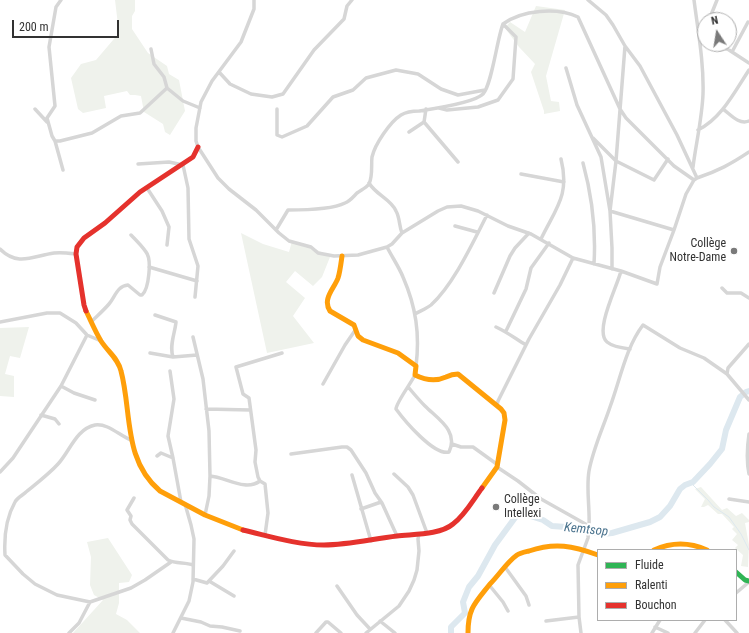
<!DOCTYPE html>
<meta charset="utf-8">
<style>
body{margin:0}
#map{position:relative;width:749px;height:633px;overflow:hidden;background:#fff;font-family:"Roboto Condensed",sans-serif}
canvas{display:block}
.legend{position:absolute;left:597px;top:549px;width:140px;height:72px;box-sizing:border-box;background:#fff;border:1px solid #adadad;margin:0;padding:5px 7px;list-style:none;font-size:12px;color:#323232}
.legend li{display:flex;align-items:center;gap:8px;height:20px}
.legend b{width:20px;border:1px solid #adadad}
.north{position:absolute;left:697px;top:12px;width:40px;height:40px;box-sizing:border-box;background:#fff;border:1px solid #adadad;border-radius:50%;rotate:348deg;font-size:11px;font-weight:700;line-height:16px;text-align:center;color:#323232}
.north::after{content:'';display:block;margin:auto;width:14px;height:18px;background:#7a7a7a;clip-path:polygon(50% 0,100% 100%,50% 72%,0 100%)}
.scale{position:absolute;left:12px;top:20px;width:107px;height:18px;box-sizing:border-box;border:2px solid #323232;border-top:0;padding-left:5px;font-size:12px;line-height:14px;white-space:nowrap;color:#323232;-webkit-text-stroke:3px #fff;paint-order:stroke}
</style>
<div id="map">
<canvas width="749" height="633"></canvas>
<ul class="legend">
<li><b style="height:5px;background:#30b455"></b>Fluide</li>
<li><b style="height:5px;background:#ff9f0a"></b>Ralenti</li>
<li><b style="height:5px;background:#e5322d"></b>Bouchon</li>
</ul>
<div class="north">N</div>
<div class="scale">200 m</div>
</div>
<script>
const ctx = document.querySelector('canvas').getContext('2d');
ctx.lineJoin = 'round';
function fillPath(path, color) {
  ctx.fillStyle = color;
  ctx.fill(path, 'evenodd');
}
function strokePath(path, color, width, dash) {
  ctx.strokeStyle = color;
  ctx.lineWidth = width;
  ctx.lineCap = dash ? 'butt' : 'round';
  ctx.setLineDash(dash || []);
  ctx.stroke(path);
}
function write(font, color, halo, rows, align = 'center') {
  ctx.font = font + ' "Roboto Condensed",sans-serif';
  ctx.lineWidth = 4;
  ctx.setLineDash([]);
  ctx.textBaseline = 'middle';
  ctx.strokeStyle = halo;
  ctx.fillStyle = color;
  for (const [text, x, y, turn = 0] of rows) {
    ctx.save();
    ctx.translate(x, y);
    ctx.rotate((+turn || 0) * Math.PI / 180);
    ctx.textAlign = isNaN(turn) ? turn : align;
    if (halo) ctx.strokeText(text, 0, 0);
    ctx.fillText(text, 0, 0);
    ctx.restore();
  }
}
fillPath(new Path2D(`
 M115 0H135V11L132 16V29L148 53 167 66 169 74 179 80 185 111 170 135 165 132 163 124 144 112 141 96 135 95H130L127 91 104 96 106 108 83 113 78 109 71 78 81 64 96 60 119 33Z
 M536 6 565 10 546 76 551 101 559 102 560 111 544 114V111L531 72 535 64 519 47 505 28 510 22 525 32Z
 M241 233 263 244 289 252 292 241 312 247 330 257 322 277 313 286 295 271 286 282 305 298 293 316 314 343 267 353Z
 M29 327 20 358 10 356 5 374 14 376V397L0 396V328Z
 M701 487 722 510 727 508 736 516 742 513 749 520V522L745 523 749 545 748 567 741 566 743 555 735 548 738 545 732 540 737 534 732 529 734 527 722 514H718L708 505 704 507H701L705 499 695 489Z
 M108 538 132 575 129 582 119 583V603L116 614 127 620 140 633H73L103 600 94 595 90 585 91 557 87 542Z`), '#eff2ec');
strokePath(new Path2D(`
 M691 483 708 500 714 507 729 517 741 534 749 550`), '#dde8ef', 1);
strokePath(new Path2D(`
 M451 633V627L465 613 463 602 469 587 478 576 495 545 517 515 524 514 543 520 552 526 580 528 585 531 603 534 612 533 650 522 660 517 670 506 680 489 685 485 693 482 710 464 722 449 726 430 740 397 746 392 749 391`), '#dde8ef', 6);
strokePath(new Path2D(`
 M61 0 56 7 49 47 55 106 47 118 52 136 55 141H60L92 133 121 116 140 113 167 88
 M254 0V9L241 42 212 81 201 102 196 128V141L198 147 218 178 229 189 256 210 279 233 289 241 311 247 318 253 334 256 358 255 387 247 392 244 402 233 438 211 447 207 461 206 478 211 508 226 531 234 573 258 621 271 657 284 660 267 674 230 686 194 694 180 697 178
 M588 0 606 15 613 25 625 46 640 66 677 135 697 178C718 171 731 164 749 152
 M709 20 717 0
 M700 40 705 28
 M714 44 729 50 749 63
 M625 46 616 161 610 211 674 230
 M151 49 154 64 164 77 167 88 183 101 200 108
 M732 52 748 22
 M566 68 577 105 601 157 610 211 612 248V269
 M219 72 230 84 251 94 272 97 283 94 314 50 344 19 347 6 352 0
 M439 108 447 110 478 107 498 100 513 79 516 37 503 24
 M35 109 47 122
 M277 109V135L282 137 307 126 333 97 353 90 366 78 396 70 418 74 441 89 458 95 485 90
 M426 109 424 122 458 162
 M723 109C731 115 739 125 749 121
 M698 130C722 118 735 91 749 70
 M409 132 424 122
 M593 138 616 161 654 180 668 159
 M55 141 63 170
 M583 163C592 196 596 231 594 264
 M138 164 169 162 183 165 188 188 189 239 198 266 195 297
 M693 167C696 143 702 119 703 94 704 63 698 31 694 0
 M521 174 564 182
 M369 183C376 195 391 199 396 211 400 218 399 226 402 233
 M147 188 162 211 169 227 167 245
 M455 226 477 232
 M276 230 288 210C302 210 333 209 345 203 350 201 353 197 357 193 361 190 366 188 369 184 373 176 371 165 372 157 375 144 390 122 401 115 406 112 413 111 419 111 432 109 474 103 483 94 492 84 497 39 503 24 522 10 557 7 578 17L620 109 626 118 674 166 694 180
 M541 239C556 208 570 195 561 159
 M387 247C392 257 399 267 403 277 416 307 420 334 416 366
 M0 249C18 267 33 256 54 253 61 252 68 253 76 254
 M149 267 197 281
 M621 271C617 287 594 331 607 342 613 347 622 348 630 349
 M722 288 727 293H741L749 298
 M494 293 510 256 515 248 529 233
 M415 314C420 311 426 309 431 305 454 284 473 242 487 215
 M155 315 176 322C175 333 169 346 173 357L197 355
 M0 322 47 313H60L76 323 87 335 101 341
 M91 322C97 316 103 311 109 304 115 297 117 286 128 285L140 295H142C149 289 152 259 146 252 142 246 136 240 131 235
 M496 327C507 332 516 339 526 345
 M506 331 526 289 531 268 549 243
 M193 337 203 379 209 431 210 476 209 496 205 515
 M749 344 728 368 727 374 749 400
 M150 353 173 357
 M170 371 174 399 168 436 173 458
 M323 384 345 345 356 329
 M61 386 74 393 95 400
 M409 388C414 394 419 400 425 406 438 419 459 431 449 452 434 456 404 420 396 409 396 403 411 383 415 375
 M497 405 498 401 529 339 560 285 573 258
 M206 409 250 410
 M41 415 55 419 59 424
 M749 434C747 448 746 460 749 474
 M131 440C120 436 108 423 95 425 76 429 70 451 58 464 49 474 37 483 26 492 23 495 17 498 15 502 6 518 4 538 5 555L23 574 35 584 57 595 90 602 131 588 145 580 171 562
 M452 444 461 447H473L498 465
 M291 454 342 447H347L351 450 366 473 375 493 382 503 397 536
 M157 456 161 453 173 458 181 502
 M497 467 518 481 541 499 589 526 588 538 578 565 579 617 581 633
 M0 472 13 458 61 386 87 335
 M394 474 408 487 413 495 427 533
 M352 475 371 541
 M210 476C226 477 245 492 260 481
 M134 498 127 510 131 516 130 520 132 524 168 560C176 564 185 562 193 565
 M729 499 749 502
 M361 509 381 502
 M589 526C590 507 586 489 589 471 593 449 603 428 610 407 620 380 626 347 643 325L680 348 704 358 727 374
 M265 535 268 513 265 484 260 481 258 477 255 462 256 450 249 398 243 394 236 367 282 353
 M505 567 526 596 529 605
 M193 579 207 583 223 566 234 551
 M209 581 234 596
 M337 586 357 615 370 629
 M490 586 503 602 508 611
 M736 593 749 582
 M181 618 201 622 210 626 222 627 240 631
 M725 620 737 633
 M380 621 395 633
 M546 621 579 617
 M655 627 668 633
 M69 633 79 623 90 602
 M173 633 189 601 193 582 194 539 191 525 185 504
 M316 633 326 622H328L341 633
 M366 633 399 606 409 591 414 580 417 570 419 551 418 539 419 534
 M652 633 660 620
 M695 633 705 620`), '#d6d6d6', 3.5);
strokePath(new Path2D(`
 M736 572 745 580 749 581`), '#30b455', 5);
strokePath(new Path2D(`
 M342 256C341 263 340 272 338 278 334 289 322 299 330 311L354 325 358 336 363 340 398 353 416 366 415 375C425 380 435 382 446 377 450 375 453 374 458 374L501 409 504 413 505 420 497 467 482 488
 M86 311C91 321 95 331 101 341 108 352 118 358 121 371 132 412 123 460 160 491L205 515 243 530
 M654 550C672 542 689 542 707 550
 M468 633C468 608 475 603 490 584 499 575 507 562 517 555 520 553 525 552 529 551 555 542 573 546 598 555`), '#ff9f0a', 5);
strokePath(new Path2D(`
 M86 311 84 305 76 254 77 247 84 238 105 223 140 192 193 157 198 147
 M243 530C269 536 297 545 324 545 348 545 372 539 397 536 413 534 440 535 453 524 465 515 473 500 482 488`), '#e5322d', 5);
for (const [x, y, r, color] of [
 [734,251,4,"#7a7a7a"],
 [496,507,4,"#7a7a7a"]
]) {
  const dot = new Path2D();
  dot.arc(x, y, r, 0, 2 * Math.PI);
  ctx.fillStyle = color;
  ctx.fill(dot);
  strokePath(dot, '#fff', 1.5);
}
write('12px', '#323232', '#fff', [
 ["Collège",726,244],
 ["Notre-Dame",726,258],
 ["Collège",504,500,"left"],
 ["Intellexi",504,514,"left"]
], 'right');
write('italic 13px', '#48718c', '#fff', [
 ["Kemtsop",586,530,6]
]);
</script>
